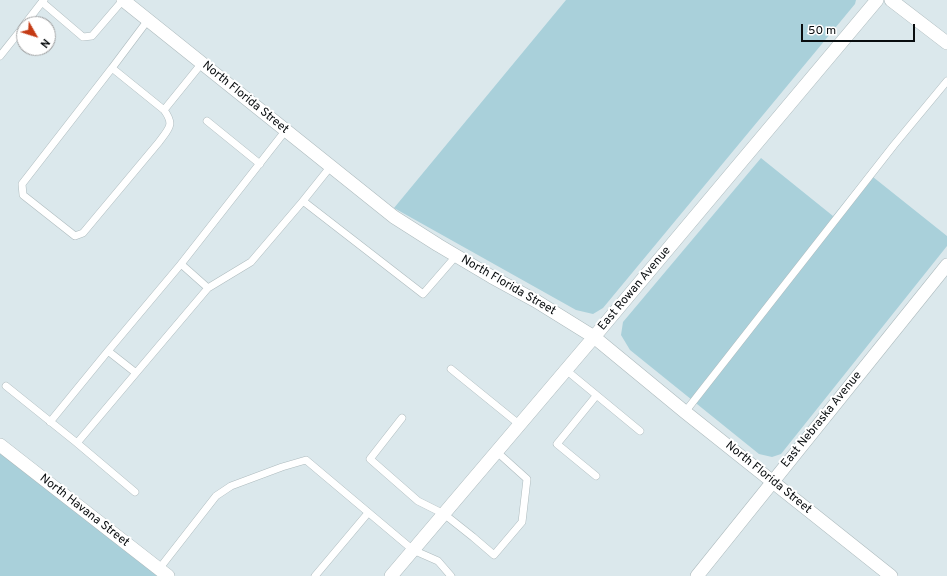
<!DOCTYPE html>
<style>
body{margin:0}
#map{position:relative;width:947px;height:576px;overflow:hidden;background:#dbe8ec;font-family:Overpass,sans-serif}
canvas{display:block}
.north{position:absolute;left:16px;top:16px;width:40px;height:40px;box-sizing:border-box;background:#fff;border:1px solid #9d9e9f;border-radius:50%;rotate:129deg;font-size:11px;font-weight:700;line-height:16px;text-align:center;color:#090d0f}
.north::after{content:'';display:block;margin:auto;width:14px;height:18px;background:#c43a14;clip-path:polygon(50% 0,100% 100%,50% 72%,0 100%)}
.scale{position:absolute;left:801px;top:24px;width:114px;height:18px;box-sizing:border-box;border:2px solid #090d0f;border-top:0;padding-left:5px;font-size:12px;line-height:14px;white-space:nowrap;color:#090d0f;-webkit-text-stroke:3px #fff;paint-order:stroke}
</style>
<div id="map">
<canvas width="947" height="576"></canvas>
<div class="north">N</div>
<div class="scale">50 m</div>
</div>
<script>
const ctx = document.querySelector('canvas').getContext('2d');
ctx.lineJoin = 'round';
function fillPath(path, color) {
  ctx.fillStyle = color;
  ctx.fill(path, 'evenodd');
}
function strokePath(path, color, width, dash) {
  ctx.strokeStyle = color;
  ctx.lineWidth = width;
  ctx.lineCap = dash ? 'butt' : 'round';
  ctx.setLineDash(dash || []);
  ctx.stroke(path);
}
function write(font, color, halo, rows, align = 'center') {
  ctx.font = font + ' Overpass,sans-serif';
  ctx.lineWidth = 4;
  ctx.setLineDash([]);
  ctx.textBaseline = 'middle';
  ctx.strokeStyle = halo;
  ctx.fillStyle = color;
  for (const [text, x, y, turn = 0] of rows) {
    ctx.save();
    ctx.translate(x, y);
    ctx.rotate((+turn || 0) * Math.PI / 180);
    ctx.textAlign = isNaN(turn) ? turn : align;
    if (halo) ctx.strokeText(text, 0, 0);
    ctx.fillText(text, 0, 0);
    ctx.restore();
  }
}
fillPath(new Path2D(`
 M566 0H856L855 4 603 308 593 314 576 310 394 208Z
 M761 158 833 216 868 173 947 236V246L781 454 772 457 759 454 630 350 621 335 623 322Z
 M0 450 159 576H0Z`), '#a9d0da');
const lane = new Path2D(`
 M44 0 42 2 83 37 92 36 123 0
 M148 20 112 68 164 110 202 63
 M25 24 42 2
 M0 56 24 26
 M112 68 22 184 23 195 75 236 83 233 159 142C169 128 175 125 164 110
 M207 121 260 164
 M331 166 303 201 423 294 456 256
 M181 264 286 130
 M451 369 520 425
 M566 370 640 431
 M136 373 208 288
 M6 386 77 443
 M685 412 894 145 947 81
 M402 418 370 459 418 501 444 514 473 537 494 555 522 522 527 479 497 452
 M50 422 108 351
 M596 476 557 444 596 396
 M135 492 77 443 136 373 108 351 181 264 208 288 251 262 303 201
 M159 569 216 496 231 486 282 467 306 460 413 550 438 561 451 576
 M315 576 368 513`);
const street = new Path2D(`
 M123 0 394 217 438 245 492 277 536 301 594 337 685 412 891 576
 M891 0 947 43
 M0 445 168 576
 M391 576 594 337 877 0
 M697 576 947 265`);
strokePath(lane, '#aebbbe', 8);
strokePath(street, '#aebbbe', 14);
strokePath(lane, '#fff', 7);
strokePath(street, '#fff', 13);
write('12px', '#090d0f', '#fff', [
 ["North Florida Street",245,98,39],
 ["North Florida Street",508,286,30],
 ["East Rowan Avenue",635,289,-50],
 ["East Nebraska Avenue",822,420,-51],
 ["North Florida Street",768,478,39],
 ["North Havana Street",84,511,38]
]);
</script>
